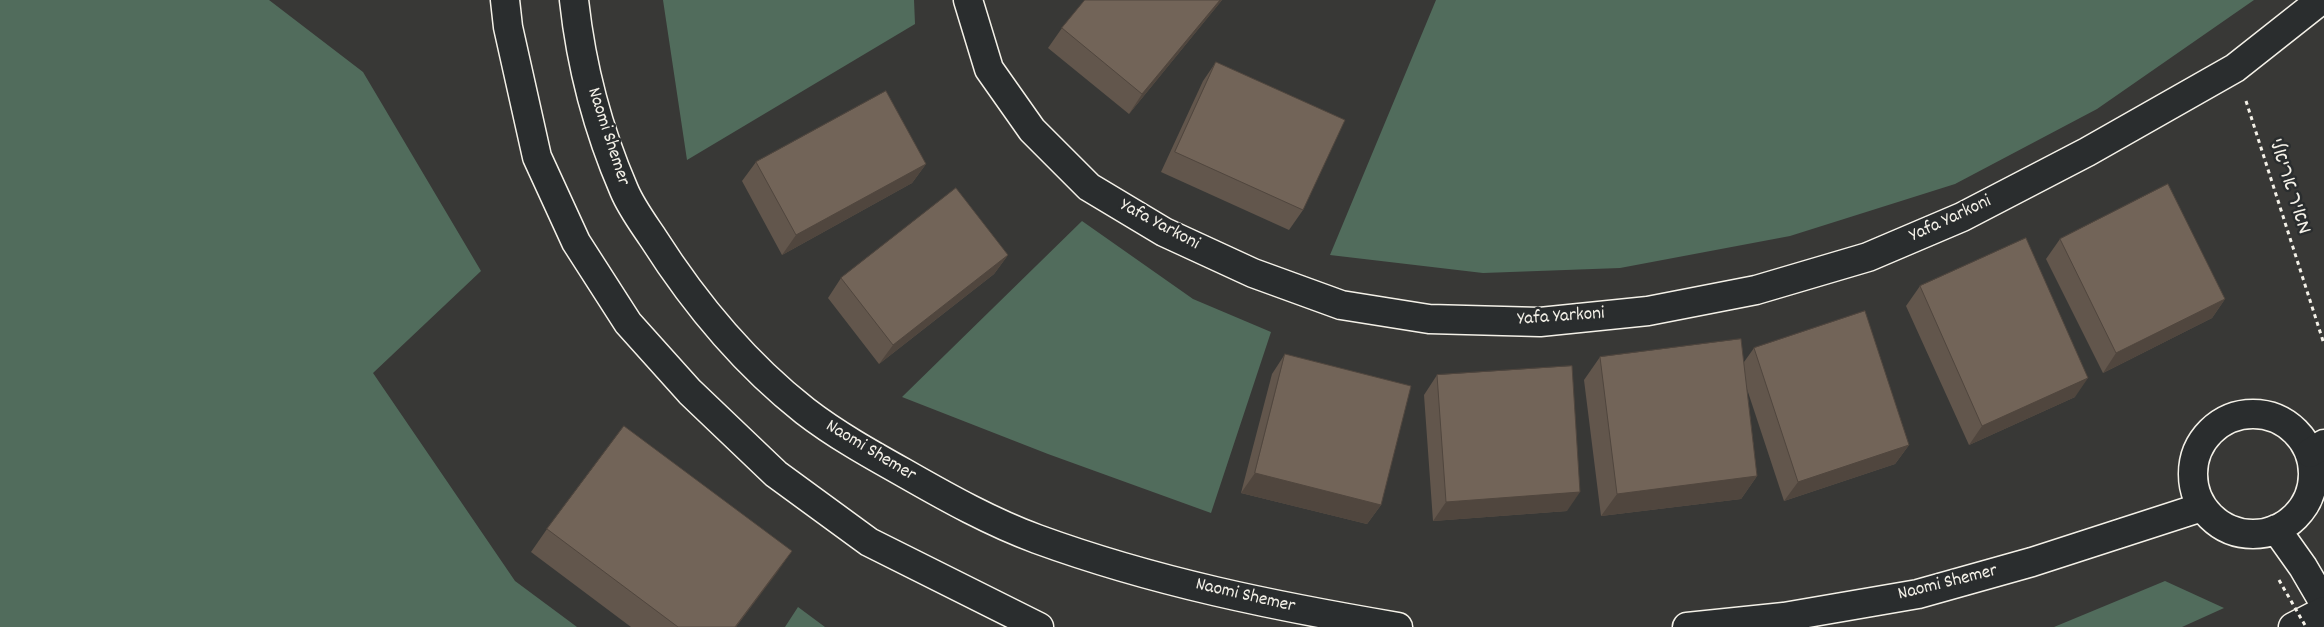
<!DOCTYPE html>
<meta charset="utf-8">
<style>
body{margin:0}
canvas{display:block;background:#383836}
</style>
<canvas width="2324" height="627"></canvas>
<script>
const ctx = document.querySelector('canvas').getContext('2d');
ctx.lineJoin = 'round';
function fillPath(path, color) {
  ctx.fillStyle = color;
  ctx.fill(path, 'evenodd');
}
function strokePath(path, color, width, dash) {
  ctx.strokeStyle = color;
  ctx.lineWidth = width;
  ctx.lineCap = dash ? 'butt' : 'round';
  ctx.setLineDash(dash || []);
  ctx.stroke(path);
}
function write(font, color, halo, rows, align = 'center') {
  ctx.font = font + ' Dekko,"Playpen Sans Hebrew",sans-serif';
  ctx.lineWidth = 5;
  ctx.setLineDash([]);
  ctx.textBaseline = 'middle';
  ctx.strokeStyle = halo;
  ctx.fillStyle = color;
  for (const [text, x, y, turn = 0] of rows) {
    ctx.save();
    ctx.translate(x, y);
    ctx.rotate((+turn || 0) * Math.PI / 180);
    ctx.textAlign = isNaN(turn) ? turn : align;
    if (halo) ctx.strokeText(text, 0, 0);
    ctx.fillText(text, 0, 0);
    ctx.restore();
  }
}
fillPath(new Path2D(`
 M0 0H269L363 72 481 271 373 373 515 581 577 627H0Z
 M663 0H914L915 24 687 160Z
 M1436 0H2254L2097 109 1955 184 1790 236 1620 268 1483 273 1330 255Z
 M1082 221 1193 299 1271 332 1211 513 1048 454 902 397Z
 M2165 581 2224 608 2182 627H2054Z
 M798 607 825 627H785Z`), '#516c5c');
const minor = new Path2D(`
 M505 0 508 27 537 157 576 242 628 323 690 392 776 474 869 542 1039 627
 M574 0C581 65 598 130 624 190 631 207 643 223 653 238 695 304 744 363 805 411 836 435 872 455 906 474 948 498 991 522 1037 539 1155 582 1274 606 1398 627
 M968 0 989 69 1032 130 1089 187 1164 232 1253 273 1341 305 1429 319 1540 322 1648 311 1756 290 1868 257 1962 217 2087 152 2235 68 2321 0
 M2193 474a60 60 0 1 1 120 0a60 60 0 1 1-120 0Z
 M2276 529 2303 567 2324 603
 M1687 627 1784 617 1918 594 2032 562 2202 507`);
const major = new Path2D(`
 M2310 453 2324 444
 M2293 627 2324 611`);
strokePath(minor, '#f4f1e8', 31);
strokePath(major, '#f4f1e8', 31);
strokePath(new Path2D(`
 M2246 101 2324 344`), '#f4f1e8', 3, [4, 4]);
strokePath(minor, '#2a2d2e', 28);
strokePath(major, '#2a2d2e', 28);
strokePath(new Path2D(`
 M2279 580 2306 627`), '#f4f1e8', 3, [4, 4]);
fillPath(new Path2D(`
 M1085 0H1222L1129 114 1048 48 1062 28Z
 M1216 62 1303 210 1289 230 1161 172 1203 81Z
 M756 162 926 164 912 183 782 255 742 181Z
 M2060 239 2225 299 2212 318 2103 373 2046 259Z
 M1008 255 994 274 879 364 828 298 841 278Z
 M1920 286 2075 397 1969 445 1906 306Z
 M1754 348 1909 445 1895 464 1784 501 1747 389 1757 476 1741 499 1601 516 1584 380 1600 357 1744 362Z
 M1285 354 1381 505 1367 524 1241 493 1272 374Z
 M1437 375 1567 511 1433 521 1424 395Z
 M547 529 792 551 736 627H631L531 552Z`), '#62564c');
fillPath(new Path2D(`
 M1220 0H1222L1129 114 1142 94Z
 M926 164 912 183 782 255 796 235Z
 M1008 255 994 274 879 364 893 345Z
 M2225 299 2212 318 2103 373 2116 353Z
 M2088 378 2075 397 1969 445 1982 426Z
 M1909 445 1895 464 1784 501 1798 482Z
 M1255 473 1381 505 1367 524 1241 493Z
 M1757 476 1741 499 1601 516 1617 494Z
 M1580 492 1567 511 1433 521 1446 502Z
 M792 551 776 574 736 627H735Z`), '#50463e');
const building = new Path2D(`
 M1085 0H1220L1142 94 1062 28Z
 M1216 62 1345 120 1303 210 1175 152Z
 M886 91 926 164 796 235 756 162Z
 M2168 184 2225 299 2116 353 2060 239Z
 M956 188 1008 255 893 345 841 278Z
 M2026 238 2088 378 1982 426 1920 286Z
 M1865 311 1909 445 1798 482 1754 348Z
 M1741 339 1757 476 1617 494 1600 357Z
 M1285 354 1411 386 1381 505 1255 473Z
 M1572 366 1580 492 1446 502 1437 375Z
 M624 426 792 551 735 627H678L547 529Z`);
fillPath(building, '#726458');
strokePath(building, '#50463e', 1);
write('19px', '#f4f1e8', '#2a2d2e', [
 ["Naomi Shemer",607,137,72],
 ["מאיר אריאלי",2288,187,72],
 ["Yafa Yarkoni",1951,220,-25],
 ["Yafa Yarkoni",1159,226,28],
 ["Yafa Yarkoni",1561,318,-4],
 ["Naomi Shemer",870,452,31],
 ["Naomi Shemer",1948,584,-14],
 ["Naomi Shemer",1245,597,13]
]);
</script>
